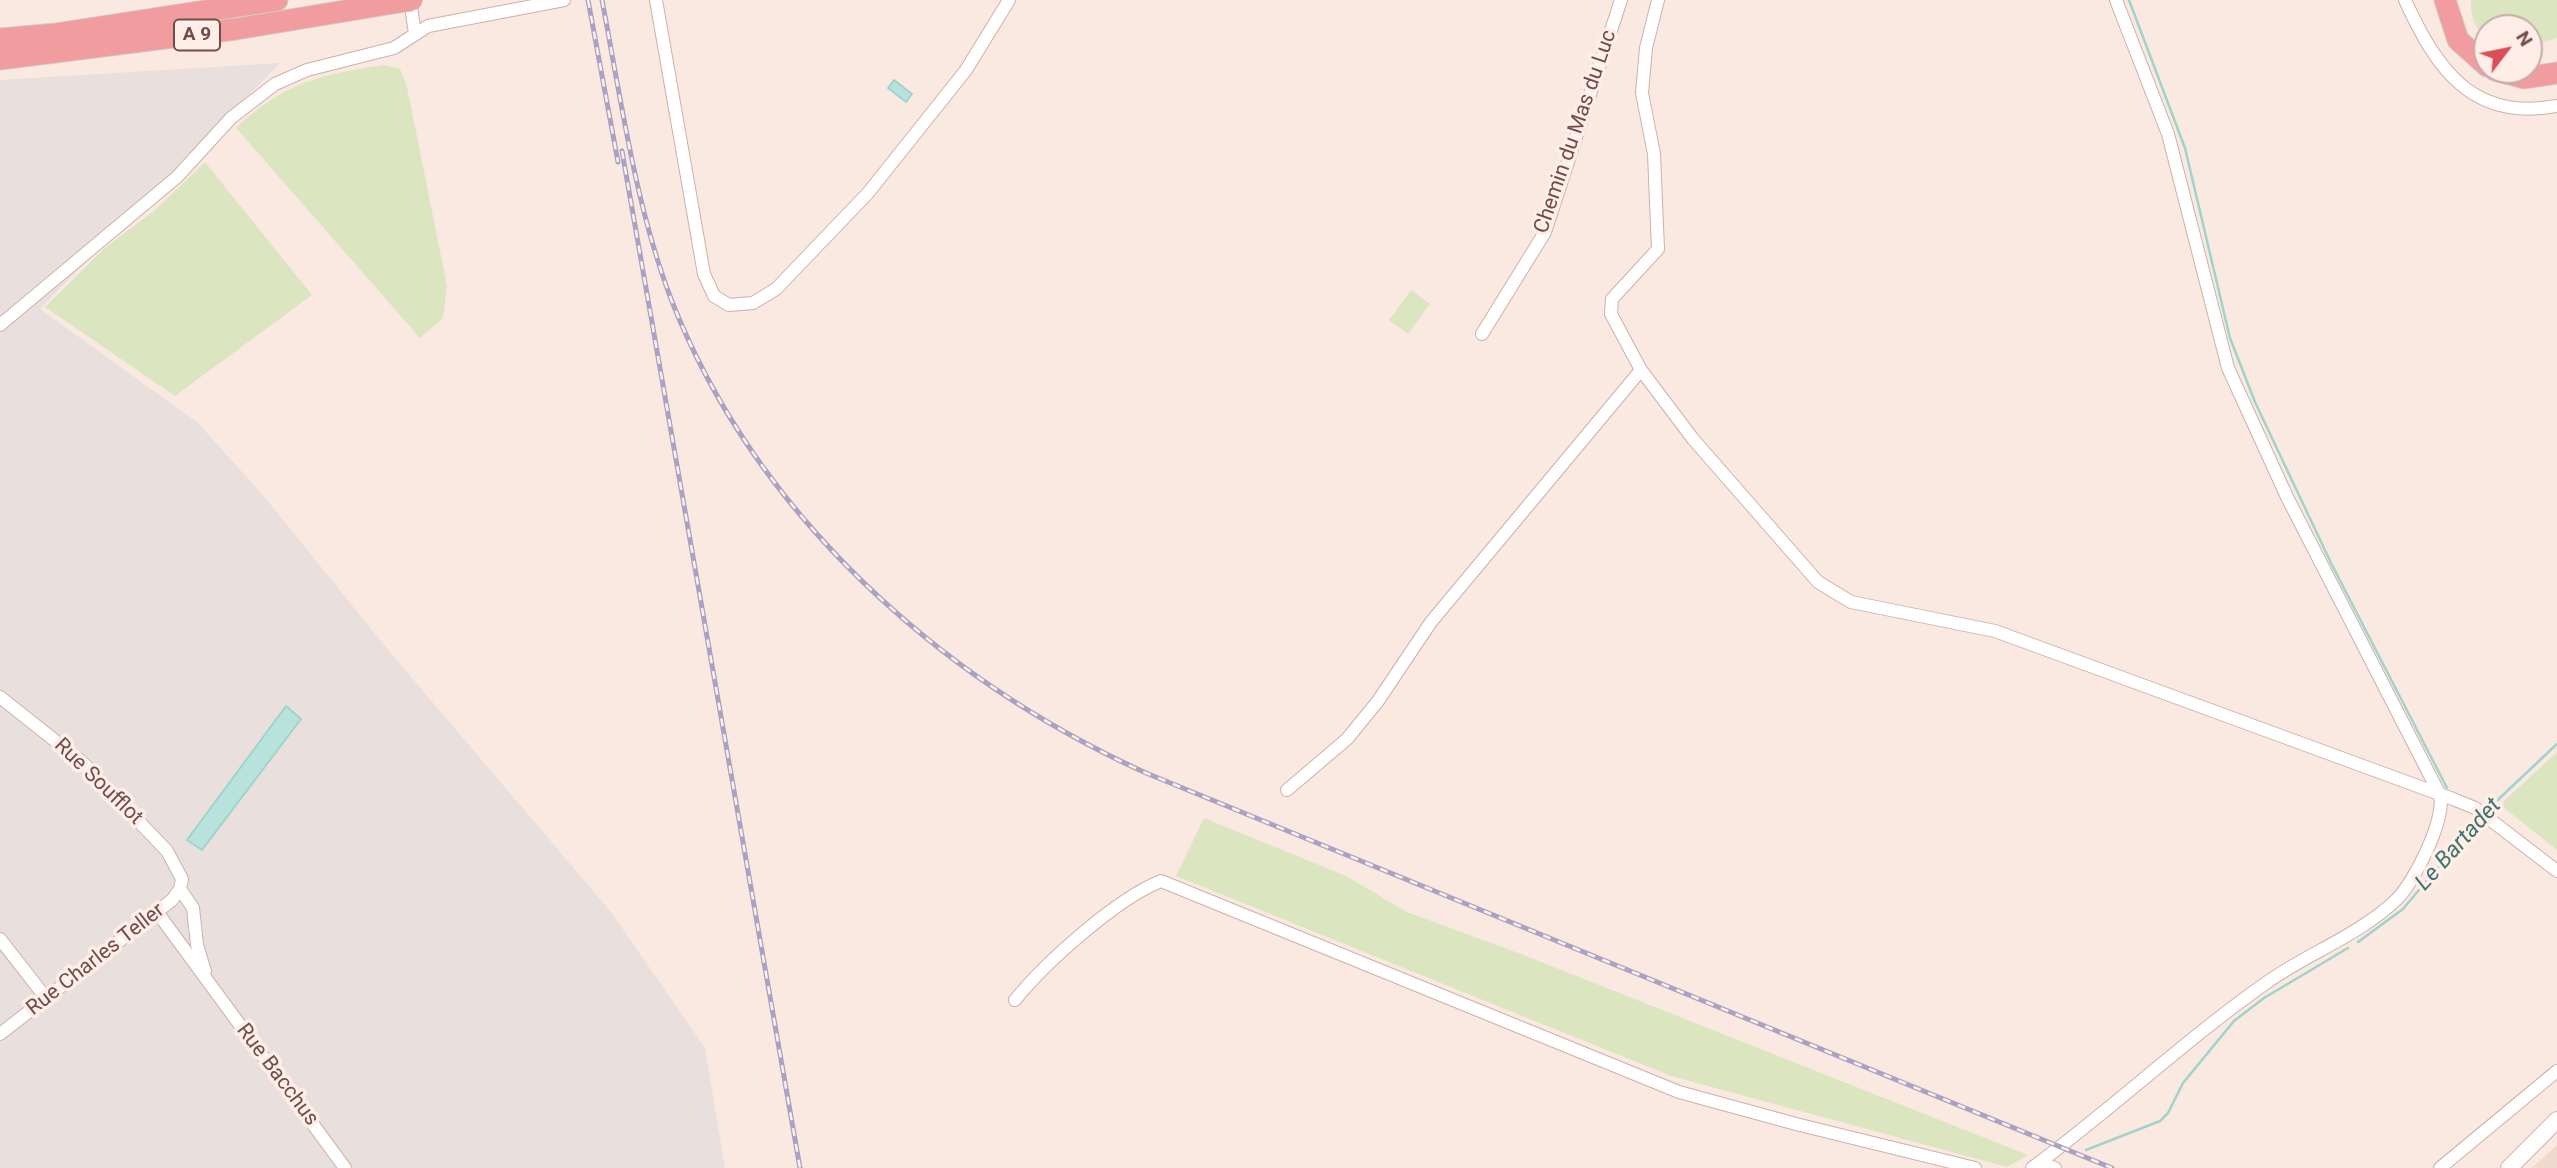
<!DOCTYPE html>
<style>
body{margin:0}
#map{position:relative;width:2557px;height:1168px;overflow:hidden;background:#fae9e1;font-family:Roboto,sans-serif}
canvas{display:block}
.north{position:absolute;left:2473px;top:14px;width:70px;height:70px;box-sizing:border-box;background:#feeee7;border:2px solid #c5aea8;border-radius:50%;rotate:58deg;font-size:19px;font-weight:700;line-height:28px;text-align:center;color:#6f4d4a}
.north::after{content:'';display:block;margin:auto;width:24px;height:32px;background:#dc4e57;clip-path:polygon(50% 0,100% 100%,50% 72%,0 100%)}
</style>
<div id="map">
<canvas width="2557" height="1168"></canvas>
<div class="north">N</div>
</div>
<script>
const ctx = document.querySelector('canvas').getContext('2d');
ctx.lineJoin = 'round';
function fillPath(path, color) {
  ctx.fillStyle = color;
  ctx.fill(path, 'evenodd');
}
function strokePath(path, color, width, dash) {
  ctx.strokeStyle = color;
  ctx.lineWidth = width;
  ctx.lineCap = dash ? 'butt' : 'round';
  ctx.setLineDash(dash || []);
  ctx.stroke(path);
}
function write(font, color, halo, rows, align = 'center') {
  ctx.font = font + ' Roboto,sans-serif';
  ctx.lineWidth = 7;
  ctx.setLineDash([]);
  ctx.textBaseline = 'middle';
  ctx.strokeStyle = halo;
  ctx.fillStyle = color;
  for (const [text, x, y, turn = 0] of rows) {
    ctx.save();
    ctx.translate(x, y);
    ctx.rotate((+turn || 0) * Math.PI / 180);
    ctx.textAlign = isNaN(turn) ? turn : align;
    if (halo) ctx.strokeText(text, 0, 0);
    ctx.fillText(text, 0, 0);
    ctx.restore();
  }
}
fillPath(new Path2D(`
 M2557 1145V1168H2532Z`), '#f1d9d0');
fillPath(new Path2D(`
 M280 63 40 309 197 422 262 494 389 651 611 912 705 1048 725 1168H0V80Z`), '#e9dfdc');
fillPath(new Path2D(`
 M2471 0H2557V38L2529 46V28H2487V37C2474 28 2470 15 2471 0Z
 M384 65 400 69 407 87 447 286 443 318 420 338 236 128C285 82 319 75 384 65Z
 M205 162 312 295 175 396 45 307 106 247 154 211Z
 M1411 290 1430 304 1408 334 1389 320Z
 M2557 752V850L2503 807 2504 801Z
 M1204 818 1346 876 1407 912 1521 954 2028 1155 2007 1167 1671 1076 1176 876Z`), '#dbe6c1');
const water = new Path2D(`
 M894 80 912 94 906 102 888 88Z
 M286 706 301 719 202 850 187 840Z`);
fillPath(water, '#b8e2dc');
strokePath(water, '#9fd3cc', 2);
strokePath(new Path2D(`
 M2129 0 2185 148 2230 338 2255 402 2331 563 2447 788
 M2486 811 2557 744
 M2358 942 2403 909 2481 816
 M2086 1150 2160 1121 2168 1113 2183 1083 2234 1021 2264 998 2348 948`), '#9fd3cc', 2.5);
const minor = new Path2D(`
 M410 0 415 34
 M656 0 704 274 714 296 729 305 753 303 776 289 868 193 966 70 1009 0
 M1658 0 1646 48 1642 93 1654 154 1658 249 1612 299 1611 314 1641 370 1693 439 1818 582 1851 602 1995 631 2453 799 2475 808 2557 871
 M2405 0C2436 68 2472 122 2557 106
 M0 325 177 177 231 118 275 84 307 70 394 48 428 26 564 0
 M1482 334 1545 232 1621 0
 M0 697 82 762 167 851 182 879 180 889 172 900 0 1034
 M1287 790 1347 739 1378 701 1431 622 1641 370
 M180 889 193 908 197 945 205 971
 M157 912 345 1168
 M0 939 46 998
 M1015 1000C1046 962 1116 899 1161 881L1679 1092 1796 1124 1975 1168
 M2040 1162 2055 1168
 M2032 1168C2112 1109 2185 1040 2266 983 2308 953 2358 936 2396 900 2414 883 2446 819 2440 795L2287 497 2228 368 2168 134 2116 0
 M2440 1168 2557 1071`);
const secondary = new Path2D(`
 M2509 1168 2557 1120`);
const motorway = new Path2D(`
 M2445 0 2458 40 2487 66
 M0 39 56 34 277 0
 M0 59 236 29 393 3
 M2495 70 2524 78 2557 73`);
strokePath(minor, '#ccb1ac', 14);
strokePath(secondary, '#cfafa9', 18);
strokePath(motorway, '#d4cac9', 23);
strokePath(minor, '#fff', 12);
strokePath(secondary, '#fff', 16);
strokePath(motorway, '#f19c9e', 21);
const rail = new Path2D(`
 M588 0 618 162
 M602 0C621 99 635 204 671 299 755 514 939 679 1146 773L2112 1168
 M622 151 800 1168`);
strokePath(rail, '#aaa2c2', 5);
strokePath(rail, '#feeee7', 2.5, [8]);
const motorwayBridge = new Path2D(`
 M393 3 412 0`);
strokePath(motorwayBridge, '#d4cac9', 23, []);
strokePath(motorwayBridge, '#f19c9e', 21);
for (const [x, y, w] of [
 [197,35,46]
]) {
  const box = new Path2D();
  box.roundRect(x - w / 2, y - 15.5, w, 31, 5);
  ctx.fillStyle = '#feeee7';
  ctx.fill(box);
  strokePath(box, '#6f4d4a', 2);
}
write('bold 19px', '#6f4d4a', null, [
 ["A 9",197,35]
]);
write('21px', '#6f4d4a', '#feeee7', [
 ["Chemin du Mas du Luc",1576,132,-71],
 ["Rue Soufflot",98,782,44],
 ["Rue Charles Teller",96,960,-38],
 ["Rue Bacchus",277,1075,53]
]);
write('italic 23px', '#40746e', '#feeee7', [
 ["Le Bartadet",2459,845,-48]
]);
</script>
